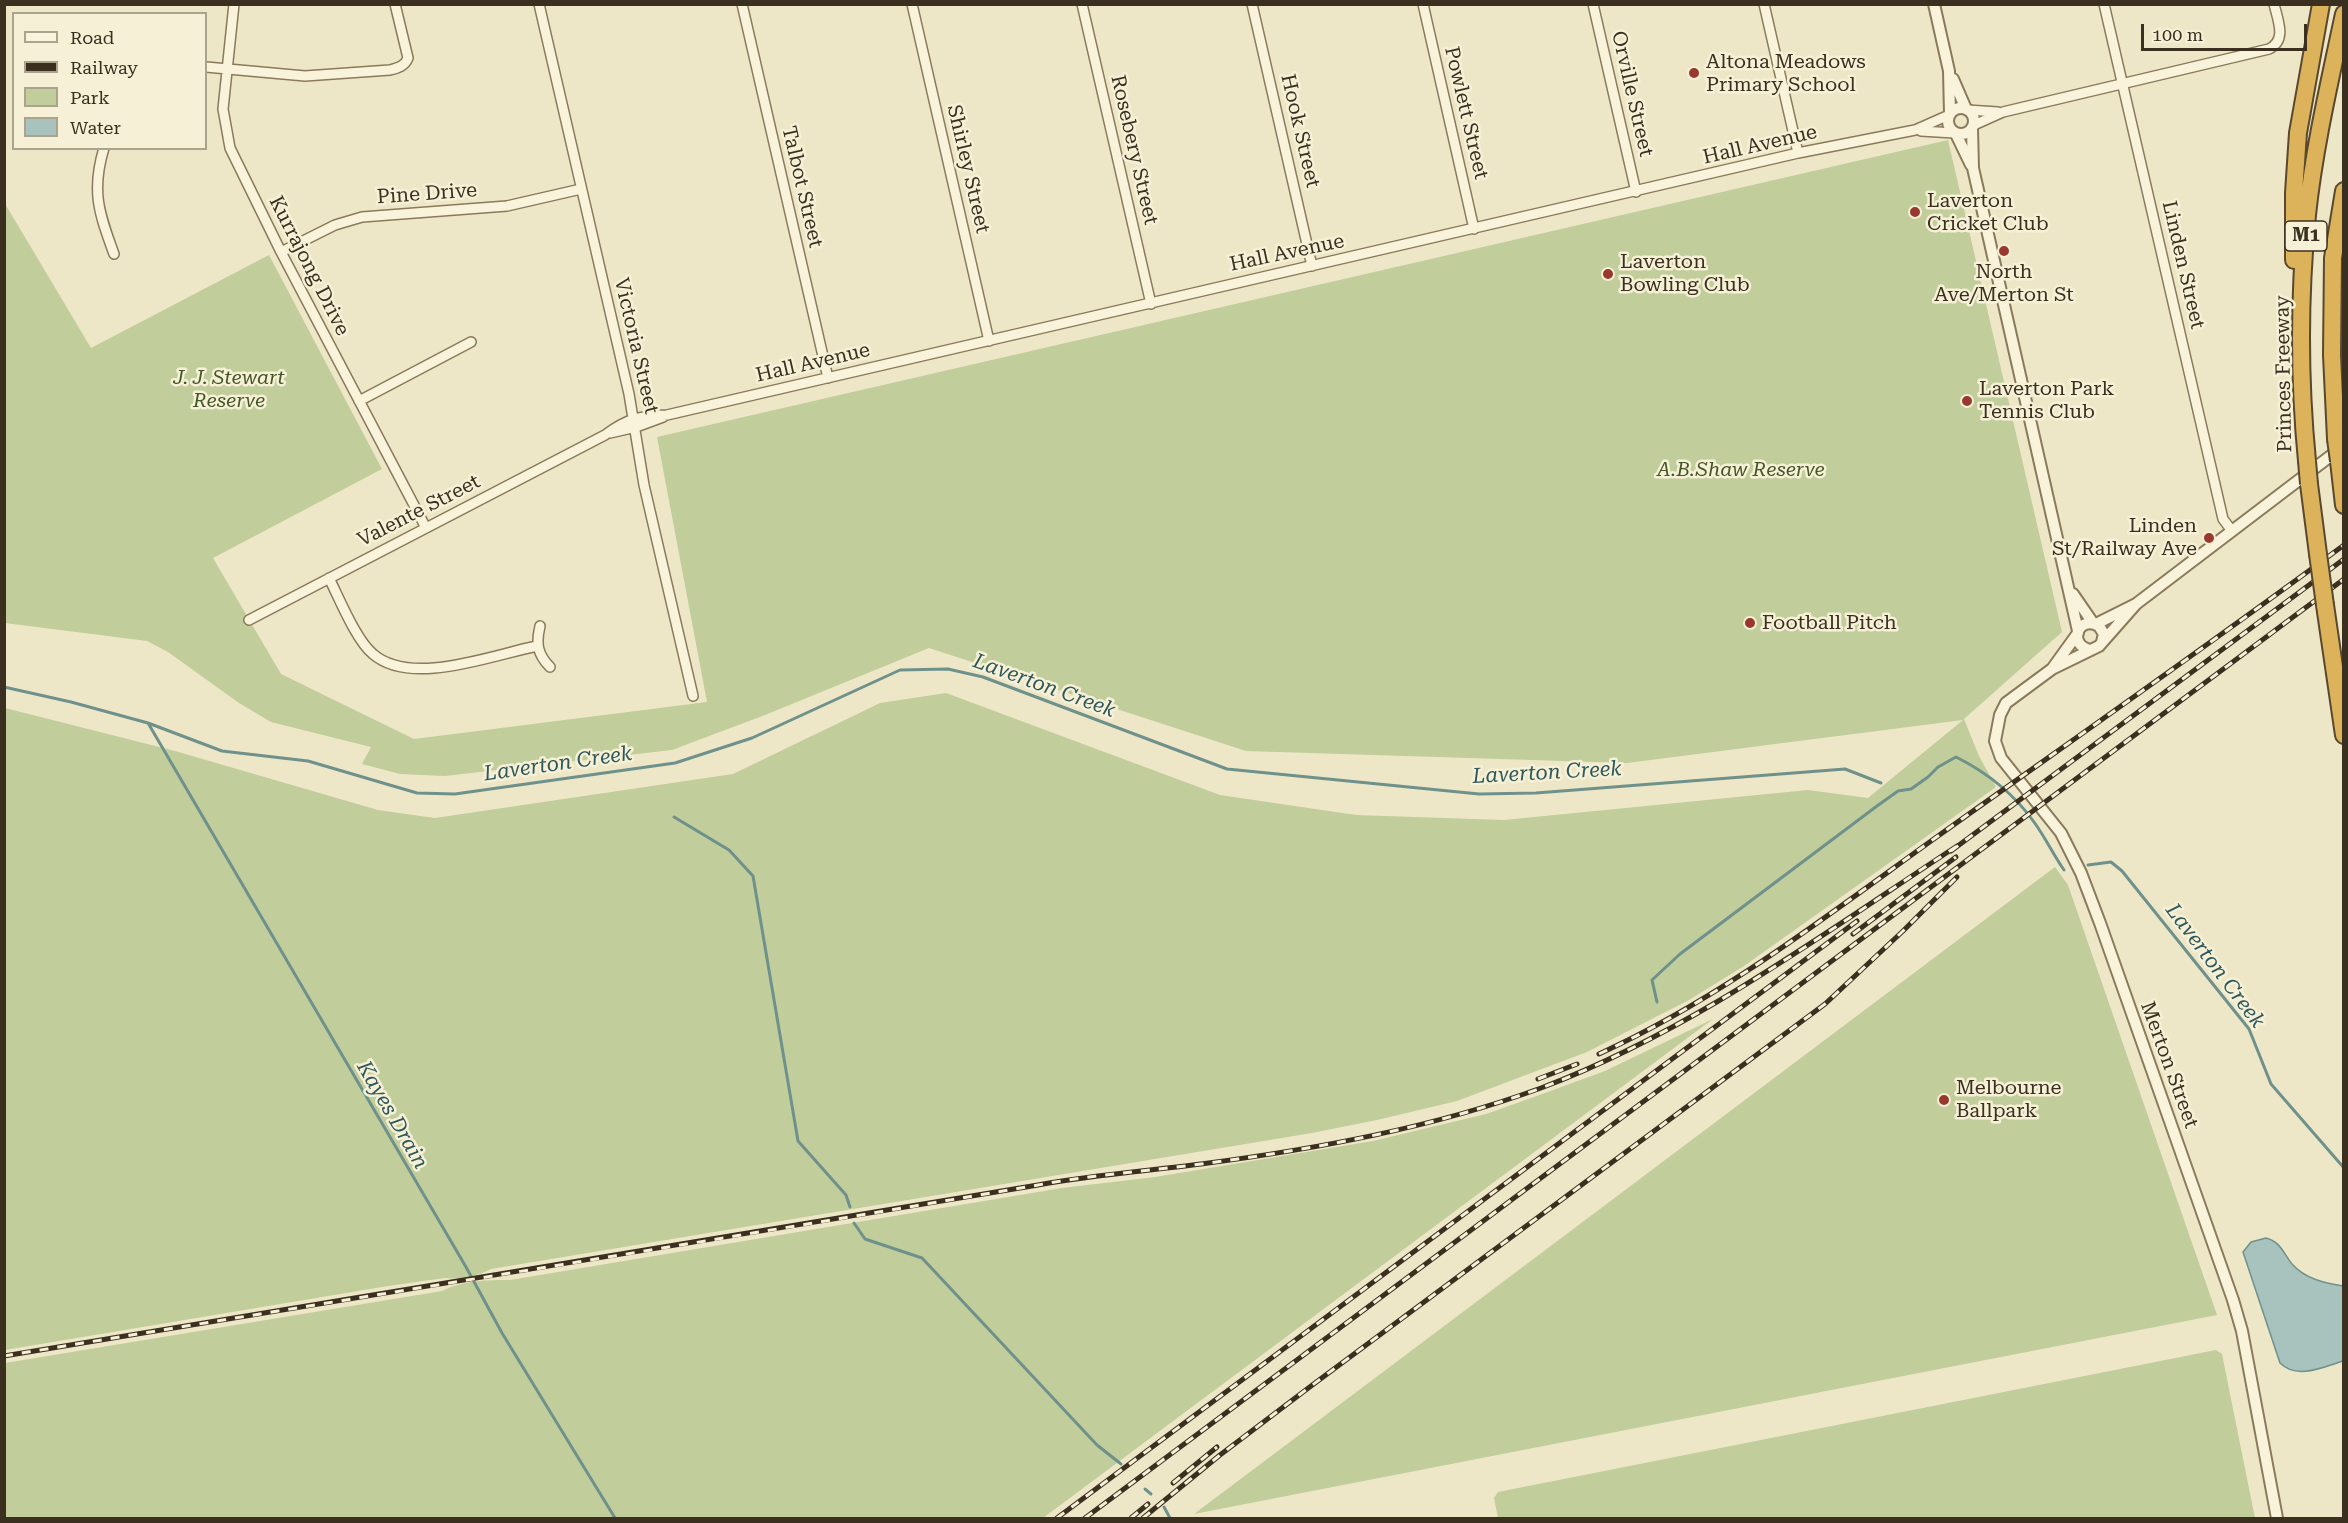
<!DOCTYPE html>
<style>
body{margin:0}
#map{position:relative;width:2348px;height:1523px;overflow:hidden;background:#eee7c7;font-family:"Roboto Serif",serif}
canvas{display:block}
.frame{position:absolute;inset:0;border:6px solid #3b3020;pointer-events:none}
.legend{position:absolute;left:12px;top:12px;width:195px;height:138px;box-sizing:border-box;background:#f6f0d7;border:2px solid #aba38e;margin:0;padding:8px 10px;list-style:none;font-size:18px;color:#3b3020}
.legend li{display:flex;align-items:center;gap:12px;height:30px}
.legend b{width:30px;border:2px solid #aba38e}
.scale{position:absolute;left:2141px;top:24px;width:166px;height:27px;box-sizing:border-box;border:3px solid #3b3020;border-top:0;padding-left:8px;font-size:18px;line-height:21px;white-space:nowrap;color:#3b3020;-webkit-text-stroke:4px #f6f0d7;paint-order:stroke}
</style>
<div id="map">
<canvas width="2348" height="1523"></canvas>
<div class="frame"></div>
<ul class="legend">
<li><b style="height:8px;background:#f9f3db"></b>Road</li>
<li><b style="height:8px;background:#3b3020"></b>Railway</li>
<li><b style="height:16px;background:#c1cd9b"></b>Park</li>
<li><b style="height:16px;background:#a8c2be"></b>Water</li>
</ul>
<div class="scale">100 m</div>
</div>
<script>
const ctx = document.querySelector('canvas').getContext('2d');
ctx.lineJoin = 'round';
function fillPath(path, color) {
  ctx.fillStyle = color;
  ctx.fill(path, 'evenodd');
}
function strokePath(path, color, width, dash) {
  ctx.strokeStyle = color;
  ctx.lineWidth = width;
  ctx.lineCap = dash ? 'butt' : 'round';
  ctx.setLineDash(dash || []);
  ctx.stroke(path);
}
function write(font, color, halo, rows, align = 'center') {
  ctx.font = font + ' "Roboto Serif",serif';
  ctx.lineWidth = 5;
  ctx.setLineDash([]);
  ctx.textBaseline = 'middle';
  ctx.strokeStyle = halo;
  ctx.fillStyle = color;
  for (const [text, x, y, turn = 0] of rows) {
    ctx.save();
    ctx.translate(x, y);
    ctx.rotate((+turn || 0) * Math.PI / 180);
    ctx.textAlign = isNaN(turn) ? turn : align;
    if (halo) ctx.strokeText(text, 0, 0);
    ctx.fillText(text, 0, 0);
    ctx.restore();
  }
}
fillPath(new Path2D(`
 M1948 140 2062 632 1964 719 1979 756 1996 787 1744 966 1689 1000 1587 1052 1457 1101 1377 1120 1312 1133 491 1269C478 1276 460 1280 445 1278L388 1286 5 1350V708L175 751 378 810 435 818 733 774 880 703 946 693 1220 795 1356 815 1504 820 1808 790 1868 798 1963 720 1627 763 1246 751 929 648 765 715 672 750 445 776 400 774 362 764 371 747 271 722 239 703 168 652 147 641 5 623 4 202 91 348 269 255 382 469 213 558 281 674 414 739 707 702 657 437Z
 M2055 867 2068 885 2217 1315 1194 1514Z
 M1713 1019 1043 1518H5V1363L442 1291C464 1280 486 1280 510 1280L1062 1188 1155 1177 1373 1141 1486 1114 1545 1093 1605 1071Z
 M2216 1350 2222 1354 2255 1518H1498L1494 1498 1498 1492Z`), '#c1cd9b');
const water = new Path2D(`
 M2266 1238C2281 1242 2283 1253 2292 1264 2305 1279 2325 1283 2343 1286V1361C2323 1367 2297 1380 2280 1363L2243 1252 2251 1242Z`);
fillPath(water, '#a8c2be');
strokePath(water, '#6f918c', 1.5);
strokePath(new Path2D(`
 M4 687 71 702 148 723 222 751 308 761 417 793 455 794 675 763 752 738 900 670 948 669 983 677 1227 769 1479 794 1536 793 1845 769 1881 783
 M148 723 466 1267 502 1333 615 1518
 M674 817 729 850 753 876 798 1141 846 1195 850 1207
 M2088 865 2111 862 2122 871 2249 1029 2271 1084 2344 1168
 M1657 1002 1652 980 1680 954 1877 806 1898 791 1911 789 1928 777 1938 767 1956 757C1986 772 2014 794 2034 822 2045 837 2053 854 2064 870
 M854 1223 865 1239 922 1258 1097 1445 1121 1464
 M1145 1489 1151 1494
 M1164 1507 1170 1518`), '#6f918c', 3);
const minor = new Path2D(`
 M234 4 223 109 230 148 281 252 426 528
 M539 4 629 394 644 485 693 696
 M742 4 828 378
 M912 4 989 341
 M1082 4 1151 304
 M1252 4 1312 266
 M1423 4 1474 229
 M1593 4 1636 192
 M1764 4 1798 153
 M2104 4 2223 519 2232 531
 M206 67 305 76 390 70C398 68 405 66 408 58L395 4
 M1967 110 1998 112
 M1974 125 2003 112 2269 49C2287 40 2278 21 2274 4
 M1921 131 1954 133
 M104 148C91 191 99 213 114 254
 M281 252 335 225 362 217 507 206 581 189
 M359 401 471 342
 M610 433 636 427 663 417
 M329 578C339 598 356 640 373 654 411 687 492 655 537 646
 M249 620 605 435C628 418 639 416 667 415L1798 153 1915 130 1949 115
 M540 626C536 643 537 654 550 667`);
const tertiary = new Path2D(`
 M1934 4 1949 71 1950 114
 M1953 79 1966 109
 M1948 121a13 13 0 1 1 26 0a13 13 0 1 1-26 0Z
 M1972 129 1973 168 2078 631
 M1956 134 1971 165
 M2073 594 2093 623
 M2136 604 2099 646 2052 669 2006 703 2000 715 1995 741 2001 758 2061 833 2081 873 2100 923 2233 1300 2242 1331 2277 1518
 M2096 624 2136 604 2341 448
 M2091 650C2067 646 2077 614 2099 626L2104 634 2102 642
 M2052 669 2078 633`);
const motorway = new Path2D(`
 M2294 260V193L2298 133 2321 4
 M2336 439 2332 355 2333 258 2344 191
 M2307 461C2299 379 2299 297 2307 215 2314 148 2330 80 2344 14
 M2339 461 2344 505
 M2309 484 2318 554
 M2325 605 2344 735`);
strokePath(minor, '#8a7a5c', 12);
strokePath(tertiary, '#8a7a5c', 14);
strokePath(motorway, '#584830', 20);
strokePath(minor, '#f9f3db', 9);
strokePath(tertiary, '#f9f3db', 10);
strokePath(motorway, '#dcb25a', 16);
const rail = new Path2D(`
 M1951 851 2344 559
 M1853 934 1956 857
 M1599 1054C1722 998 1829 914 1938 836 2074 739 2210 644 2344 545
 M1538 1079 1577 1064
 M4 1356C349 1299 694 1244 1038 1185 1092 1175 1146 1171 1201 1164 1316 1149 1432 1128 1541 1088 1692 1031 1823 934 1957 846
 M1173 1483 1217 1447
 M1057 1518 1857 921
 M1085 1518 2344 579
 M1131 1518 1148 1504
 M1143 1518 1220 1455 1311 1386 1825 1004 1903 931 1957 877`);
strokePath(rail, '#3b3020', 5);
strokePath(rail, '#f6f0d7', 3, [9]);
const motorwayBridge = new Path2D(`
 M2336 439 2339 461
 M2307 461 2309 484
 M2318 554 2325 605`);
strokePath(motorwayBridge, '#584830', 20, []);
strokePath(motorwayBridge, '#dcb25a', 16);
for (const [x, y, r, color] of [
 [1694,73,6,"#99392d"],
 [1915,212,6,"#99392d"],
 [2004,251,6,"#99392d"],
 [1608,274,6,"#99392d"],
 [1967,401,6,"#99392d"],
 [2209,538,6,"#99392d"],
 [1750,623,6,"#99392d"],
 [1944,1100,6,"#99392d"]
]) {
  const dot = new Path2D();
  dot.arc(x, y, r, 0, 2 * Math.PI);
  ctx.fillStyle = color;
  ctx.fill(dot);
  strokePath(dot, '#f6f0d7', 2);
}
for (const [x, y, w] of [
 [2306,236,42]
]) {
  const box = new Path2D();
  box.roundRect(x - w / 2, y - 15, w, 30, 4.5);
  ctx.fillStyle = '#f6f0d7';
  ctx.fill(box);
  strokePath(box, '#3b3020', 1.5);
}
write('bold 18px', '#3b3020', null, [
 ["M1",2306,236]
]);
write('20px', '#3b3020', '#f6f0d7', [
 ["Altona Meadows",1706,62],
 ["Primary School",1706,85],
 ["Laverton",1927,201],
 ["Cricket Club",1927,224],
 ["Laverton",1620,262],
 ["Bowling Club",1620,285],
 ["North",2004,272,"center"],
 ["Ave/Merton St",2004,295,"center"],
 ["Laverton Park",1979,389],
 ["Tennis Club",1979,412],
 ["Linden",2197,526,"right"],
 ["St/Railway Ave",2197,549,"right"],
 ["Football Pitch",1762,623],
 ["Melbourne",1956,1088],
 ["Ballpark",1956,1111]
], 'left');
write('20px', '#3b3020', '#f6f0d7', [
 ["Orville Street",1632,94,77],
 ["Powlett Street",1466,113,77],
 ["Hook Street",1300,131,77],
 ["Hall Avenue",1760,145,-13],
 ["Rosebery Street",1134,150,77],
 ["Shirley Street",968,169,77],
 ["Talbot Street",802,187,77],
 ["Pine Drive",427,194,-4],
 ["Hall Avenue",1287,253,-12],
 ["Linden Street",2183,265,77],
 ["Kurrajong Drive",309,266,63],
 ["Victoria Street",636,346,77],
 ["Hall Avenue",813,363,-13],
 ["Princes Freeway",2284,374,-91],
 ["Valente Street",419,511,-27],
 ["Merton Street",2169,1065,70]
]);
write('italic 20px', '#455727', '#f6f0d7', [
 ["J. J. Stewart",229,378],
 ["Reserve",229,401],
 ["A.B.Shaw Reserve",1741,470]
]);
write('italic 21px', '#2f585a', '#f6f0d7', [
 ["Laverton Creek",1044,686,20],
 ["Laverton Creek",558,764,-8],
 ["Laverton Creek",1547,773,-3],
 ["Laverton Creek",2215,966,53],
 ["Kayes Drain",392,1115,60]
]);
</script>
